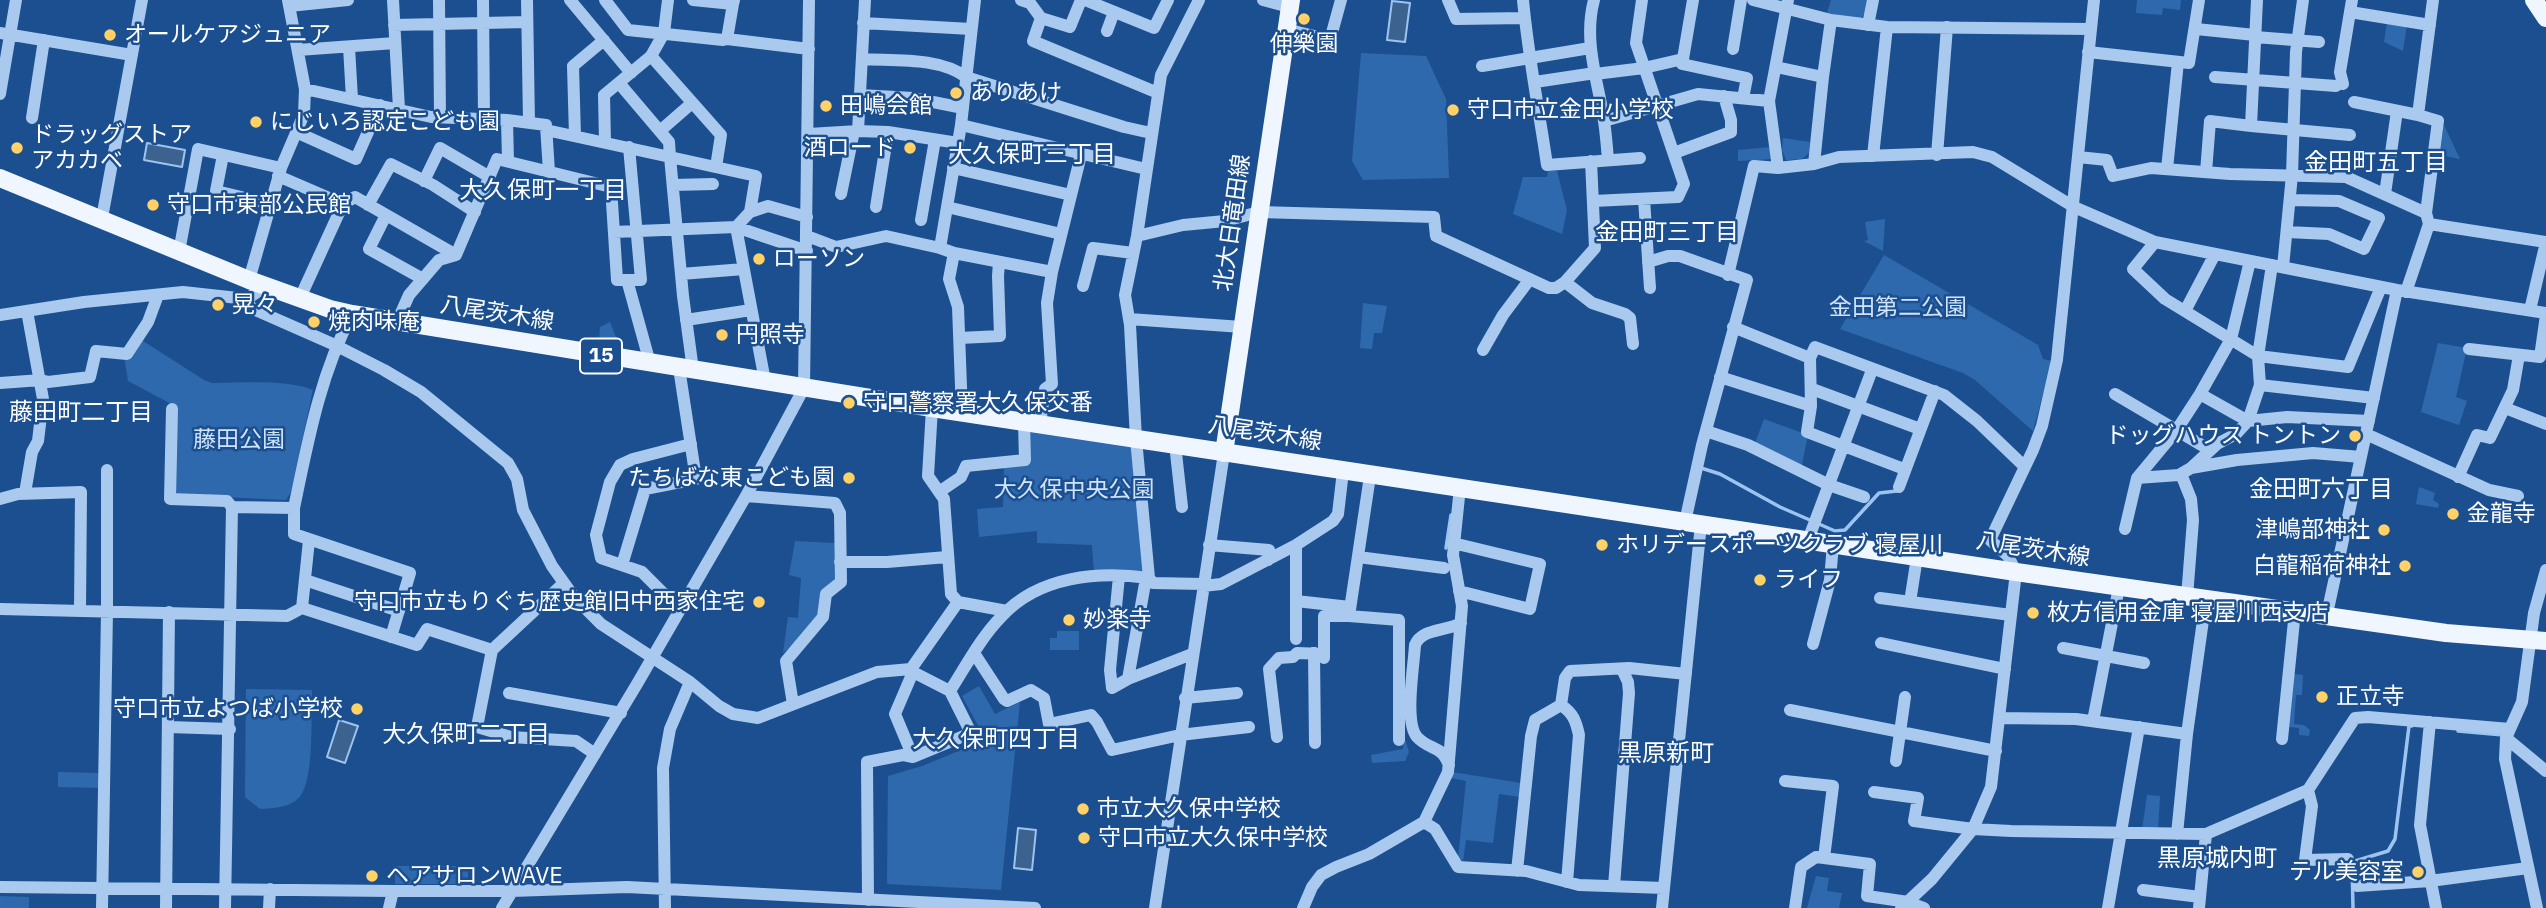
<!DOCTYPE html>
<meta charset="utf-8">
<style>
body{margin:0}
canvas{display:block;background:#1b4f8f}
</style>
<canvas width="2546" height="908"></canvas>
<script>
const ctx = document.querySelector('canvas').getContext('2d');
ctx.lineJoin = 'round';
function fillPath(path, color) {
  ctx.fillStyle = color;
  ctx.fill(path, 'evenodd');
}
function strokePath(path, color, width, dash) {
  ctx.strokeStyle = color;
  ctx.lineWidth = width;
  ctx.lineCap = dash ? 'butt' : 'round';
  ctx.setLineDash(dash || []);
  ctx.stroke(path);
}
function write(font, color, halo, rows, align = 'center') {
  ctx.font = font + ' "IBM Plex Sans","Noto Sans JP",sans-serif';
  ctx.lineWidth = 5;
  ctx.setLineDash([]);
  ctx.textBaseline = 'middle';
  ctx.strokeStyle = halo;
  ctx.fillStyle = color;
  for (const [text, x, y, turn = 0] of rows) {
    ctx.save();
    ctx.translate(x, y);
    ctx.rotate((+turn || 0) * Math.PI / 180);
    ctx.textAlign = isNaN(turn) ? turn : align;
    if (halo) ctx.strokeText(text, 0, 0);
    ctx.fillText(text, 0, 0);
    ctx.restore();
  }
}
fillPath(new Path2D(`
 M1831 0H1869L1865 14 1859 20 1827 13Z
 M2137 0H2181L2180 10 2163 8 2162 15 2136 13Z
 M2387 22 2407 25 2403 51 2384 42Z
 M1361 53 1426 56 1446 99 1449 178 1363 180 1352 161Z
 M2444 125 2460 159 2439 155Z
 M1783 138 1810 142 1809 153 1802 159 1786 160 1782 150Z
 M1771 147 1773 159 1738 161V150Z
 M1548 171H1557L1567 210 1562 234 1513 214 1523 177H1547Z
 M1885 219 1883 251 1864 241 1868 240 1865 222Z
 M1884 255 2038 345 2043 359 2052 361 2033 431 1975 380 1963 373 1840 329Z
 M1363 303 1387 306 1382 333H1374L1372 349 1360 348Z
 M610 322 620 348 599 345 600 327Z
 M140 339 204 380 212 383C242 383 286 379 313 390L291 492 286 500 179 495 175 490V406L128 381 124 356Z
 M2438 343 2467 348 2456 397 2467 401 2459 425 2421 412Z
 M1764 419 1808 435 1801 469 1754 446Z
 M1028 429 1132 444 1144 573H1094L1092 545 1037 543V531L979 537 977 509 1003 507 1004 466 1027 463Z
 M2419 487 2435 493 2433 500 2439 504 2438 508 2416 504Z
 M795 541 835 543C836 553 839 567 837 577 832 602 804 639 783 653L788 617 798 618 801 578 789 575Z
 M1057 631H1079V650H1050V638H1057Z
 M2294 674 2303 675 2302 695H2296L2294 724 2304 725 2310 730 2309 736 2299 735V728L2289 727Z
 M979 686 995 714 1020 702 1001 890 887 884 888 776 922 766 973 745 980 729 962 696Z
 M246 689 312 690C311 715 314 777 301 795 292 808 274 808 260 809L245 797Z
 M1404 736 1409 752 1405 761 1372 763 1371 755 1403 749Z
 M58 772 100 773V788L58 787Z
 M1452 772 1521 783 1520 797 1499 794 1493 843 1466 840 1463 861 1458 858 1466 781 1451 778Z
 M2147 795 2160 796 2158 830H2142Z
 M395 866H468V884H395Z
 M1816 876 1829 878 1827 891 1842 893 1839 908H1807Z
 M0 896 29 897V908H0Z`), '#2e69ad');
const water = new Path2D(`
 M1392 1 1410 3 1405 42 1387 40Z
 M147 143 185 150 182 167 144 160Z
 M339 720 358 726 345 763 327 757Z
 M1018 828 1036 830 1032 870 1014 868Z`);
fillPath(water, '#3c6290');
strokePath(water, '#9cc4f0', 2);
strokePath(new Path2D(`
 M1701 468 1720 474 1780 507 1835 531 1845 530 1879 493 1897 491
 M1446 548 1451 515
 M2458 731 2503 735
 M2353 908 2352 862 2388 851 2395 839 2409 726H2412`), '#9cc4f0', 3.5);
strokePath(new Path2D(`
 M393 0 399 109
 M439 0 440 117
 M483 0 484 119
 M527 0 529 123
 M570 0 631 73
 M605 0 628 30 723 40 727 39 809 49
 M693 0 733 4 734 0
 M1021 0 1030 3 1041 18 1033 41 1158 93
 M1085 0 1154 28 1168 0
 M1263 0 1289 7
 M1448 0 1456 19 1525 18
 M1523 0C1528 55 1539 110 1547 165L1640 158
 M1594 0C1583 41 1598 81 1604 121 1606 134 1607 147 1608 160
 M1753 0 1831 20 1887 27 2091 29
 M1788 0 1769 101 1778 168 1814 164 1839 157 1973 152 1992 157 2074 207 2155 242 2397 290 2546 313
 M289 6 348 0
 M2350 12 2430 25
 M1041 18 1070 27 1081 0
 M863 23 971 29
 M394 25 527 22
 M1868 25 1873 0
 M1286 29 1330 40 1341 0
 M2196 29 2255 35
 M1107 31 1114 12
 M0 33 132 55
 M2255 37 2319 42
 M727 39 733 4
 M349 47 352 99
 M1733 49 1741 0
 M298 50 395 43
 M2088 52 2189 63 2199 0
 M651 56 721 135 716 167
 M862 59C895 61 939 57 966 77L1124 127 1151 133
 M1683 59 1682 64 1747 78 1743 98
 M1482 66 1590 48
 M1776 67 1823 77 1831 20
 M1595 74 1644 68 1683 59 1693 0
 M2215 77 2336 86
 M1535 82 1595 73
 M619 83 669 142 670 157 756 176 750 212 736 227
 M2343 84 2340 72 2352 0
 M305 89 431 117 507 120 546 125 549 172
 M0 94 16 0
 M860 95 913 98 963 108
 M2354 102 2418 115
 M32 118 44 40
 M507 120 508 161
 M1604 121 1698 94 1769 101
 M961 125 1146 169
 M2251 126 2350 135
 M546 130 670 157 683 296 693 370
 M661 130 692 103
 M858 131 865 0
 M296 132 356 159 380 105
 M809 134 858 131 888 132 958 143
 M575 136 573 66 604 40
 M605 142 604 95 651 56 664 33 668 0
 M1674 153 1731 132V120L1724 96
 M223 155 216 191 271 204
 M1937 155 1947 27
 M1873 156 1887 27
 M2078 157 2107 160 2113 176 2151 168 2230 174 2346 177 2426 213
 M1814 164 1823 77
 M953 168 1071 195
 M2167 169 2178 62
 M2206 172 2210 121 2251 126 2257 0
 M278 176 343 204
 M424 181 440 148 488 176
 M673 185 713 184
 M841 194 854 131
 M2385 194 2397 111
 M1644 199 1650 288
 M1593 201 1678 197 1684 184 1636 43 1642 0
 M368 205 391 164 433 185 475 212
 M876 207 888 132
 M947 207 1061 234
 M750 212 768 206 807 217
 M386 215 369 249 423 279
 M102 218 142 0
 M921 220 935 140
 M2429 224 2546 242 2530 310
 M736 227 765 381
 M614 232 736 227 807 251
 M2287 232 2329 234 2364 249 2379 218 2339 201 2290 200
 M807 236 836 247 886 236 940 248
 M1137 236 1183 225 1225 221 1259 212 1434 217 1436 236 1549 288H1556L1565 282 1592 303 1625 314 1630 318 1633 344
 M2155 242 2133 269 2165 299 2258 356 2348 367 2381 287
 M179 252 198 149 281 168
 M954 253 1052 272
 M2250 261 2231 339 2200 394 2176 431 2137 478 2179 475 2191 468 2237 460 2313 453 2361 457
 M1648 262 1668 256H1680L1747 280 1702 445 1685 522
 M2283 267 2292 175 2296 52 2303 0
 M681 274 744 269
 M1728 275 1754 166 1778 168
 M249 280 281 168 304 114 305 89 288 0
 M627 280 650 363
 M1565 282 1595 248 1591 161
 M1083 286 1093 248 1133 253
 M2406 292 2429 224 2426 213 2438 121 2418 115 2433 0
 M300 298 343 204 355 197 456 255
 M247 299 251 308 335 345 384 370 421 392 508 463 517 479 523 510 552 566 574 597 601 624 690 682 719 706 733 714 758 718 877 672 911 669 913 672 950 691 971 733 913 757 903 755 867 762 868 900
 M2185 311 2215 254
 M0 315 84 302 183 292 247 299 266 286
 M1129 319 1242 327
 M686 320 751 310
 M397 322 409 295 439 260 456 255 497 159 611 187 617 280H641L629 147
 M1733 327 1810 358 1815 347 1944 395 1977 421 2025 467
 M960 338 1000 336 998 276 999 262
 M2469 349 2540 357 2546 315
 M1483 350 1503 315 1530 279
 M1810 358 1811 406 1807 432 1904 469
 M1720 377 1811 406
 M0 383 41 380 48 382 90 377 96 351 127 354 148 322 158 295
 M2260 385 2374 398
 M1812 389 1920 429
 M2115 394 2210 450
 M2200 394 2248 421 2287 417 2369 421
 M932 408 928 476 944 499 951 594 958 602 1007 611
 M2505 408 2546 424
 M172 409 170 499 227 501 232 507
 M962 413 958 307 949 279 954 253 940 248 961 125 975 0
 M1040 424 1045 389 1052 384 1047 303 1052 272 1081 155
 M1706 431 1748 445 1829 485 1864 497
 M2366 434 2489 490 2518 496
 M1175 444 1182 507
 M2191 468 2217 444 2236 434 2248 421 2260 385 2258 356 2272 265
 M2181 474 2191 499 2193 520 2187 597
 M2458 477 2477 435 2490 438 2513 390 2519 355
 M1899 487 1935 391
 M939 492 961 477 966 466 1025 460 1024 422
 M25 493 32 452 38 441 43 399 27 311
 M746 496 835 503 840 513 841 582 826 594 823 617 786 661 793 704
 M0 499 18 494 81 492 80 610
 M294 508V534L410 573 391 637
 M2125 529 2137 478
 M1808 540 1872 370
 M1453 543 1540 564 1530 609 1459 591
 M1209 545 1269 550 1268 560
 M1358 557 1444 568
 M840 562H887L947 557
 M622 565 645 489 696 479 679 368
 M1119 576 1110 670 1112 688 1128 679
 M1146 578 1128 679 1192 654
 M1149 578 1153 583 1203 584
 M305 580 399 611
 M1203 586 1221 584 1296 545 1333 521 1338 514 1343 471
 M1880 598 2011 615
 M1296 601 1350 607
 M1910 602 1917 557
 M683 605 663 593 642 572 601 558 596 535 610 482 620 465 633 459 691 444
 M302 608 309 540
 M0 609 287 616 302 608 417 645 427 629 492 650 564 583
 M2327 614 2397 290
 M1349 616 1399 620V740
 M1296 639V545
 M1881 643 2005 669
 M1813 644 1830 580 1833 544
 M2063 648 2144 663
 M492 650 477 727 511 737 576 741 595 754
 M974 653 1004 699 1007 701 1031 690 1044 698 1049 724 1091 715 1097 722 1112 750 1180 735 1249 727
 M1314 653 1315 743
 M1324 658V616H1349L1370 476
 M911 669 958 602
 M950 691C966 666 981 637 1002 616 1039 576 1098 571 1149 578L1136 439 1130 325 1125 295 1137 236 1161 75 1199 0
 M509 693 621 713
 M1185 698 1237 693
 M1561 705C1573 713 1576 721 1579 735L1567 882
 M1790 710 1996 751
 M2000 718 2076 719 2187 734
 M2093 721 2119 587
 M2430 722 2420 825 2436 908
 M168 727 230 729
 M1277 737 1269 669 1279 658 1293 657 1297 653 1324 654
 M2506 738 2546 771
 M2282 739 2295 611
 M913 757 895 714 913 672
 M1896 761 1905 697
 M1449 765C1441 744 1430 751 1417 737 1404 722 1414 665 1415 645 1422 628 1445 632 1461 623
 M1785 781 1833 786 1824 858 1816 857 1801 867 1795 908
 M2308 790 2312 806 2305 860 2348 859
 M1874 792 1918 798 1914 821 1973 829 2011 831 2206 834 2308 790 2355 718 2368 717 2510 729
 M1424 822 1435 829 1458 867 1526 871 1579 885 1664 888
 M2177 834 2187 734 2206 599
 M1824 858 1870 864 1867 896 1908 902 1924 908
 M1517 871 1531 736 1535 720 1561 705 1565 678 1570 671 1629 668 1686 674
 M1614 886 1629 693 1628 682 1622 669
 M2357 886 2430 881 2528 868
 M0 887 393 891H512L627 887 1035 908
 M2143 890 2200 897
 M102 908 107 611V470
 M166 908 169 612
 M225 908 232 507 294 508C308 441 320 375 352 314
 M269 908 270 889
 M389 908 393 891
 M502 908 637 684 746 496 804 388 809 0
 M665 908 663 768 670 729 690 682
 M1155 908 1224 453
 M1303 908 1312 887 1321 875 1336 867 1369 854 1424 822 1448 772 1462 606 1453 555 1460 487
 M1662 908 1701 524
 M1901 908 1932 879 1973 829 1991 787 2016 572 2008 556 1990 540 2033 450 2042 426 2057 360 2094 0
 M2108 908 2139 727
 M2199 908 2206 834
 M2537 908 2505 759 2506 738 2522 702 2534 613 2546 570`), '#a9c9ee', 12);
strokePath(new Path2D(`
 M2534 0 2546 18
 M0 178 249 280 330 309 352 314 932 408 2016 572 2446 633 2546 641
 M1224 453 1291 0`), '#f0f6ff', 18);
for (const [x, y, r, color] of [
 [1304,19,7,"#ffd166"],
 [110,35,7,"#ffd166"],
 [956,93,7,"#ffd166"],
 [826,106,7,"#ffd166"],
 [1453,110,7,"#ffd166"],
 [256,122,7,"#ffd166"],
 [17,148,7,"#ffd166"],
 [910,148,7,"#ffd166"],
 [153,205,7,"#ffd166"],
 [759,259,7,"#ffd166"],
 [218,305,7,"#ffd166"],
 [314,322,7,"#ffd166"],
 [722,335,7,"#ffd166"],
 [849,403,7,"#ffd166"],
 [2355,436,7,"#ffd166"],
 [849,478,7,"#ffd166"],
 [2453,514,7,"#ffd166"],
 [2384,530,7,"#ffd166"],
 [1602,545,7,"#ffd166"],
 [2405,566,7,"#ffd166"],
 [1760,580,7,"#ffd166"],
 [759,602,7,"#ffd166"],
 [2033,613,7,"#ffd166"],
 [1069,620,7,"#ffd166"],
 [2322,697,7,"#ffd166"],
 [357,709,7,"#ffd166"],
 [1083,809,7,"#ffd166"],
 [1084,838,7,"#ffd166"],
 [2418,872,7,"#ffd166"],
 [372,876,7,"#ffd166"]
]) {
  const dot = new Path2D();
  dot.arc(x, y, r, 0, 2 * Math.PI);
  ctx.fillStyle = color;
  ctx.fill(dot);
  strokePath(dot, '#1b4f8f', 2.5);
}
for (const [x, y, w] of [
 [601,356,42]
]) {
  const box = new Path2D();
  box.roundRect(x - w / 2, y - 17.5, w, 35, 5);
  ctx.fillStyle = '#1b4f8f';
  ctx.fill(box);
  strokePath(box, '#fff', 2);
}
write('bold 21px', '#fff', null, [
 ["15",601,356]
]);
write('23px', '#fff', '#1b4f8f', [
 ["オールケアジュニア",124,35],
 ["伸樂園",1304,44,"center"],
 ["ありあけ",970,93],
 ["田嶋会館",840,106],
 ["守口市立金田小学校",1467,110],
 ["にじいろ認定こども園",270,122],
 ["ドラッグストア",31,135],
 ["アカカベ",31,161],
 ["酒ロード",896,148,"right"],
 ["守口市東部公民館",167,205],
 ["ローソン",773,259],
 ["晃々",232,305],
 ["焼肉味庵",328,322],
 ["円照寺",736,335],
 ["守口警察署大久保交番",863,403],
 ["ドッグハウス トントン",2341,436,"right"],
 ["たちばな東こども園",835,478,"right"],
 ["金龍寺",2467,514],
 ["津嶋部神社",2370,530,"right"],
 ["ホリデースポーツクラブ 寝屋川",1616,545],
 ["白龍稲荷神社",2391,566,"right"],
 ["ライフ",1774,580],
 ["守口市立もりぐち歴史館旧中西家住宅",745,602,"right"],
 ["枚方信用金庫 寝屋川西支店",2047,613],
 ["妙楽寺",1083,620],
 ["正立寺",2336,697],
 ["守口市立よつば小学校",343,709,"right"],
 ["市立大久保中学校",1097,809],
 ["守口市立大久保中学校",1098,838],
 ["テル美容室",2404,872,"right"],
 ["ヘアサロンWAVE",386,876]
], 'left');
write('23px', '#fff', '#1b4f8f', [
 ["北大日竜田線",1233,223,-82],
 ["八尾茨木線",497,314,9],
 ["八尾茨木線",1265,434,9],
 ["八尾茨木線",2033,550,9]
]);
write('23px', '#cfe3fa', '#1b4f8f', [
 ["金田第二公園",1898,308],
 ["藤田公園",239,440],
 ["大久保中央公園",1074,490]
]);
write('24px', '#fff', '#1b4f8f', [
 ["大久保町三丁目",1032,155],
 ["金田町五丁目",2376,163],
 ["大久保町一丁目",543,191],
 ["金田町三丁目",1667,233],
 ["藤田町二丁目",81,413],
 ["金田町六丁目",2321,490],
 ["大久保町二丁目",466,735],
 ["大久保町四丁目",996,740],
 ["黒原新町",1666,754],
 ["黒原城内町",2217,859]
]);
</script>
